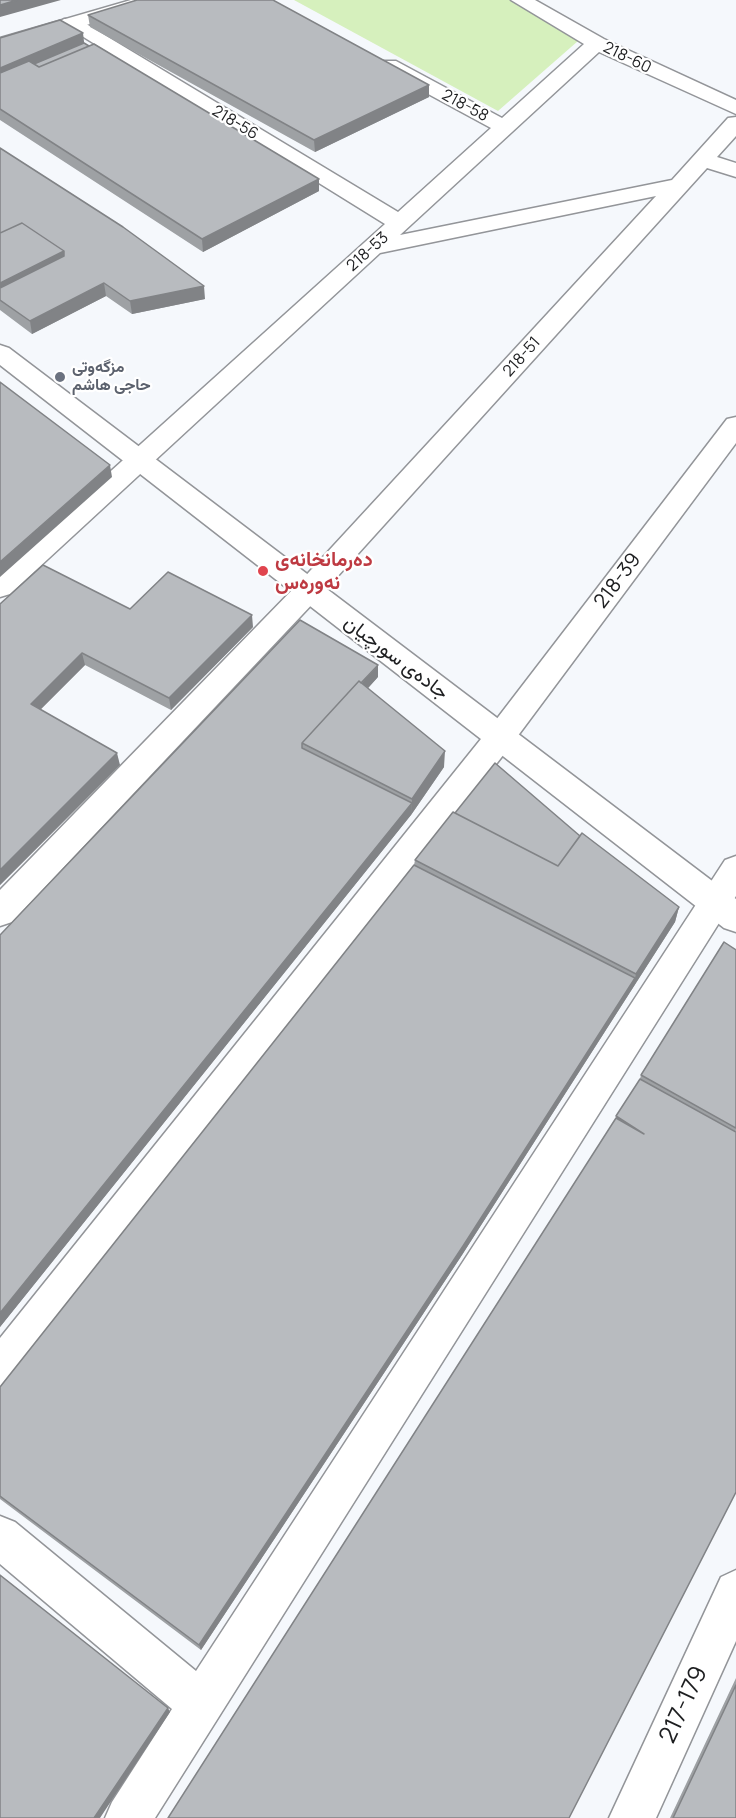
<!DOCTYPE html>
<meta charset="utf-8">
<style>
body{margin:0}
canvas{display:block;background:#f5f8fc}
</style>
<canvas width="736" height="1818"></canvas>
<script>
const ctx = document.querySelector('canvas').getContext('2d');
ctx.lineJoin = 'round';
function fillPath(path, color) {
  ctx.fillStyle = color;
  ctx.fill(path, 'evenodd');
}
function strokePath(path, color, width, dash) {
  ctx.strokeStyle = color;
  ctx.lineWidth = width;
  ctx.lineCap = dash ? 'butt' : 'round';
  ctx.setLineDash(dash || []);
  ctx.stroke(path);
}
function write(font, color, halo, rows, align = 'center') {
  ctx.font = font + ' Manrope,Vazirmatn,sans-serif';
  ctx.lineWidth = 4.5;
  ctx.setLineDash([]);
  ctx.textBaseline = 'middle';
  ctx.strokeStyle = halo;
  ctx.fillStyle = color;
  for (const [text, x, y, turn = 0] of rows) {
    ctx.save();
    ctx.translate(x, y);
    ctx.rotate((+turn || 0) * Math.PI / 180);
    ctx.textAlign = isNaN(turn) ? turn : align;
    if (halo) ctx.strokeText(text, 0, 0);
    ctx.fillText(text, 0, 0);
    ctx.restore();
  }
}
fillPath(new Path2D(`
 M294 0H514L578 41 498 111Z`), '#d6f0bd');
const street = new Path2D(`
 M511 0H535L604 39 736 100V114L599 52 400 235 672 180 728 118 736 117V136L717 157 736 163V177L707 168 318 598 12 922 0 926V890L298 584 656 196 380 253 10 594 0 597V571L385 224 61 23 64 19H78L398 212 491 128 382 69 379 65 382 61H396L502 118 584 44Z
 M736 417V443L511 745 14 1383 0 1389V1338L489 729 727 419Z
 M736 856V896L155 1818H105L112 1802 172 1709 0 1564V1516L15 1522 196 1671 725 860Z
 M736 1570V1641L656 1818H609L721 1577Z`);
const secondary = new Path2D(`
 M131 0H162L159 4 0 50V38Z
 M0 345 9 348 736 899V932L724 928 0 365Z`);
strokePath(street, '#939599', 3);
strokePath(secondary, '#939599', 3);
fillPath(street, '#fff');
fillPath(secondary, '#fff');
fillPath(new Path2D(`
 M88 15 429 97 315 152 90 27Z
 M0 38 84 43 319 179V191L203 252 0 120Z
 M0 148 205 299 132 314 106 296 32 334 0 310Z
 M0 604 130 609 253 627 171 710 85 665 40 710 120 765 0 885Z
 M378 677 368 688 444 767 411 815 0 1327V935Z
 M455 813 580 836 679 907 675 922 462 1255 201 1650 0 1499V1387L414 865 415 860Z
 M736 950V1492L616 1119 640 1079 641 1075Z
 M736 1678V1818H670Z`), '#9ea1a4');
fillPath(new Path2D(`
 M17 0H61L0 17V5Z
 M83 33 85 50 0 86V68Z
 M429 85V97L315 152 314 140Z
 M319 179V191L203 252 202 239Z
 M64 251 67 269 0 300V283Z
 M104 283 106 296 32 334 30 321Z
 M204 286 205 299 132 314 130 301Z
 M110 465 112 477 0 577V562Z
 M252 615 253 627 171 710 169 698Z
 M82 653 85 665 34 716 31 704Z
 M378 665V677L313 749 305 745Z
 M445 751 444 767 411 815 412 799Z
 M117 753 120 765 0 885V870Z
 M412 803 411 815 0 1327V1313Z
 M679 907 675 922 462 1255 201 1650 199 1645 635 978 636 974Z
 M168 1708 170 1712 100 1818H94Z`), '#818386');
const building = new Path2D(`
 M0 0H17L0 5Z
 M137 0H273L429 85 314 140 88 15Z
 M60 20 83 33 0 68V38Z
 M84 43 89 46 39 67 34 64Z
 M94 44 319 179 202 239 0 109V73L29 61 39 67Z
 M0 148 123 227 204 286 130 301 104 283 30 321 0 300V288L64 256V251L22 223 0 233Z
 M22 223 64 251 0 283V233Z
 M0 382 110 465 0 562Z
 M43 565 130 609 168 572 252 615 169 698 82 653 31 704 117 753 0 870V604Z
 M300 620 378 665 361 683 359 681 302 743V748L412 803 0 1313V935Z
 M359 681 445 751 412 799 302 743Z
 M495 763 580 836 558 866 455 813Z
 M453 812 558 866 582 833 679 907 636 974 415 860Z
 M414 865 635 978 463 1246 199 1645 0 1496V1387Z
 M724 942 736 950V1128L641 1075Z
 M640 1079 736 1132V1492L569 1818H168L616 1118 644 1134 616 1116Z
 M0 1575 168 1708 94 1818H0Z
 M736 1685V1818H673Z`);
fillPath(building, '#b8bbbf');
strokePath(building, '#818386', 1.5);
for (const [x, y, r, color] of [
 [60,377,6,"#6b7280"],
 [263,571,6,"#e0444e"]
]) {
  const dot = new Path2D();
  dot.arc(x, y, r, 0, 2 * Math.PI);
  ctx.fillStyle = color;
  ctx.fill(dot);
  strokePath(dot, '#fff', 2);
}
write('16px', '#1d1e20', '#fff', [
 ["218-60",627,58,26],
 ["218-58",465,106,28],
 ["218-56",235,123,31],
 ["218-53",368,252,-42],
 ["218-51",522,357,-48]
]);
write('bold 16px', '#5b616d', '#fff', [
 ["مزگەوتی",72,368],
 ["حاجی هاشم",72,386]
], 'left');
write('bold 20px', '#be3a42', '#fff', [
 ["دەرمانخانەی",275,560],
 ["نەورەس",275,583]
], 'left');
write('20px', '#1d1e20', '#fff', [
 ["218-39",618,581,-53],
 ["جادەی سورچیان",396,658,37]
]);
write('24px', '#1d1e20', '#fff', [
 ["217-179",684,1705,-65]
]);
</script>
